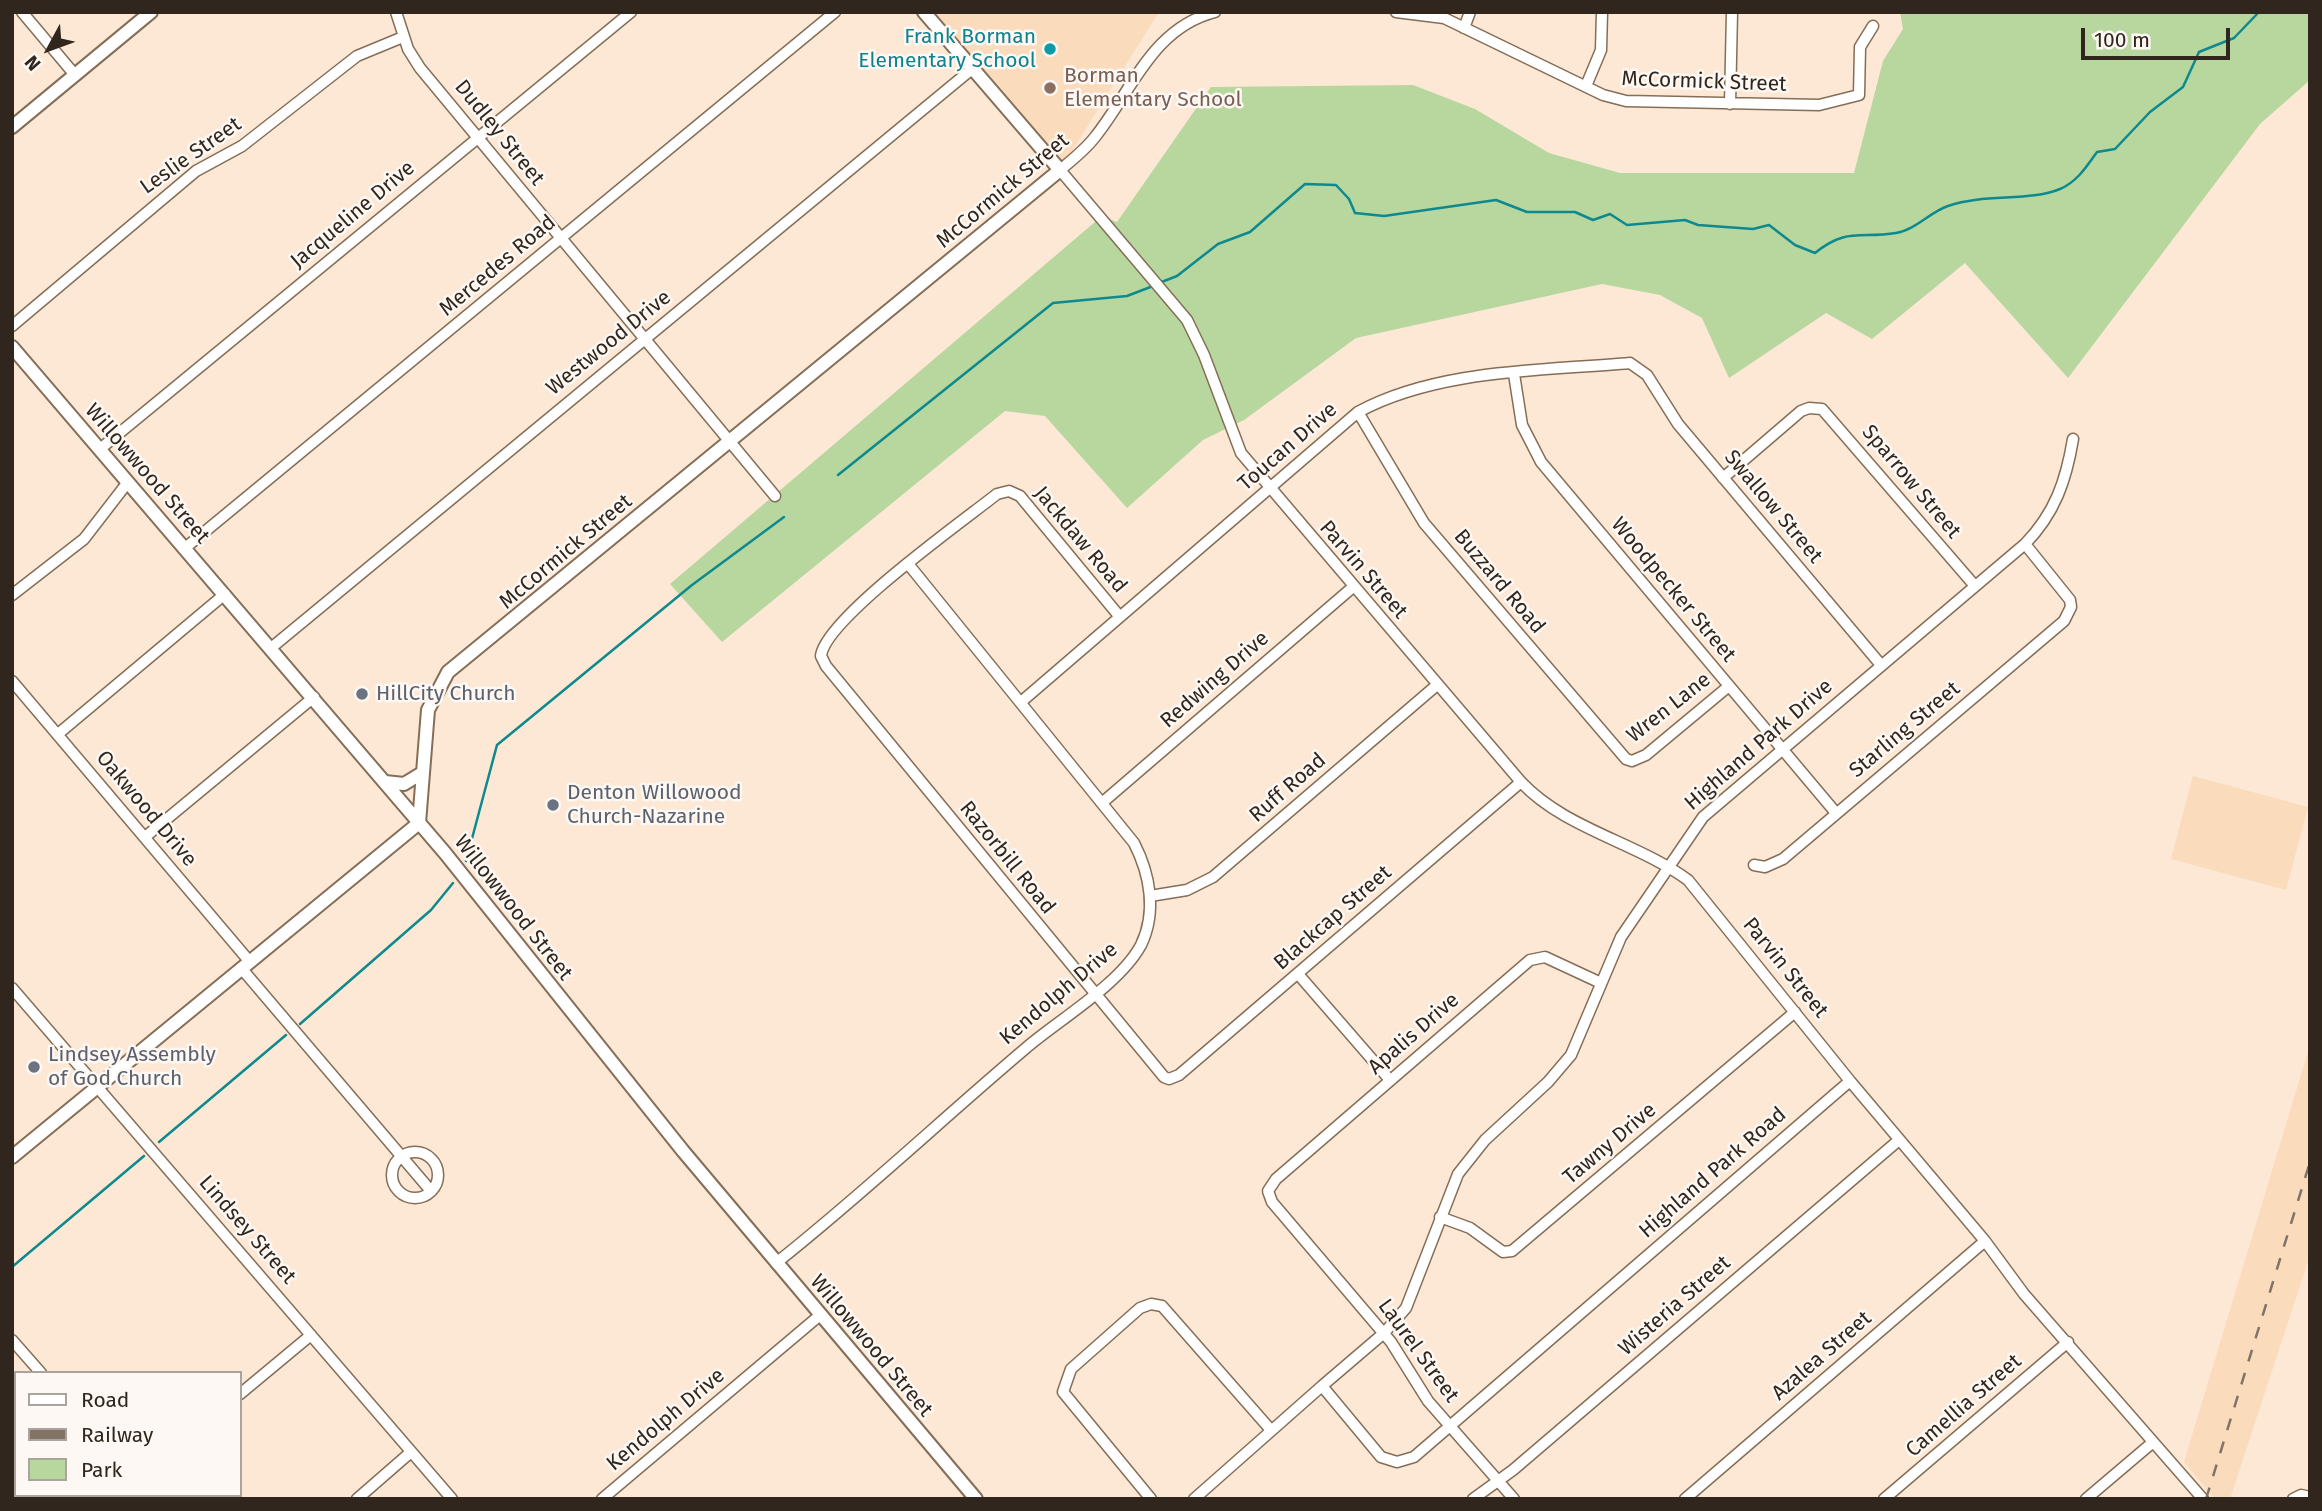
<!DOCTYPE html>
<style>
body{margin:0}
#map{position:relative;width:2322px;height:1511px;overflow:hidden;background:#fce8d4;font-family:"Fira Sans",sans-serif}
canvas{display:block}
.frame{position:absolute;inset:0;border:14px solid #30261d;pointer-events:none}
.legend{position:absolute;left:14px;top:1371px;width:228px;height:126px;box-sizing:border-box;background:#fdf8f3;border:2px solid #aba49d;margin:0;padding:9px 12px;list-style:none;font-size:21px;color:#30261d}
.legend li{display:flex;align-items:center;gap:14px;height:35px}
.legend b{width:35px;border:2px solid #aba49d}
.north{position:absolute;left:14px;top:14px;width:70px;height:70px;-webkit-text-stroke:5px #fdf8f3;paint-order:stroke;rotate:229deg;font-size:19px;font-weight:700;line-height:28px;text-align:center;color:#30261d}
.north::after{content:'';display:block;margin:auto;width:24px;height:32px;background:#30261d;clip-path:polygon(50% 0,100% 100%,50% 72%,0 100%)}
.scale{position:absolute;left:2081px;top:28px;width:149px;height:32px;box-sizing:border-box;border:4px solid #30261d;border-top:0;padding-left:9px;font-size:21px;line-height:24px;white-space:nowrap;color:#30261d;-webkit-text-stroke:5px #fdf8f3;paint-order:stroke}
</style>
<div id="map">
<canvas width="2322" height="1511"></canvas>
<div class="frame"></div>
<ul class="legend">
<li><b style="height:9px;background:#fff"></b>Road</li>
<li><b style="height:9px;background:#817366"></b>Railway</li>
<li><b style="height:19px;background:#b7d79f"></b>Park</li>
</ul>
<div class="north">N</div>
<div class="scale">100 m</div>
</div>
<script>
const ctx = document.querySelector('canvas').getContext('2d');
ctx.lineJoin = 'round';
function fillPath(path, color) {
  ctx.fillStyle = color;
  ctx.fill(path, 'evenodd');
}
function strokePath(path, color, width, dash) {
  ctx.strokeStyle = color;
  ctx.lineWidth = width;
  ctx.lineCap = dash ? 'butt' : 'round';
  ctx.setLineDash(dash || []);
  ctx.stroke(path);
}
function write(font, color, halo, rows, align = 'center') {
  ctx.font = font + ' "Fira Sans",sans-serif';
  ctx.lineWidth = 5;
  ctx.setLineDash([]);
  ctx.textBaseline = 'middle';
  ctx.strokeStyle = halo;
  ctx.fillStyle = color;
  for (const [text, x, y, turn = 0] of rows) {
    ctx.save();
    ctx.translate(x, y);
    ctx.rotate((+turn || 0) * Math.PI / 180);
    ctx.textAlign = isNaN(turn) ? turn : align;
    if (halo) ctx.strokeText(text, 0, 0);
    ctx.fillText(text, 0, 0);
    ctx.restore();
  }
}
fillPath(new Path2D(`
 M924 12H1159L1060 170Z
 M2193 776 2308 807 2286 890 2171 859Z
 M2310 1045V1255L2230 1499H2215L2184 1462Z`), '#fadbbc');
fillPath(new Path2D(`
 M1900 12H2310V80L2260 124 2068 378 1965 263 1872 339 1826 313 1729 378 1702 318 1660 295 1602 284 1356 338 1244 420 1203 440 1127 508 1045 416 1005 411 722 642 670 584 1102 216 1117 222 1211 87 1413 85 1475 109 1549 153 1620 173H1854L1883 61 1903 29Z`), '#b7d79f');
strokePath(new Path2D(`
 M1159 283 1177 276 1218 244 1250 232 1305 184 1336 185 1349 199 1355 213 1384 216 1496 200 1527 212H1575L1593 220 1610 214 1627 225 1685 220 1698 225 1753 229 1769 225 1795 245 1815 253C1847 227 1860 239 1896 233 1915 230 1930 212 1948 206 1985 193 2029 202 2060 189 2077 182 2087 166 2097 152L2115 149 2150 112 2183 87 2199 52 2234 38 2259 12
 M838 475 1053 303 1127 296 1153 286
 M466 861 497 745 692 585 784 517
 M300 1024 431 910 453 883
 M159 1142 286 1035
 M12 1267 144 1156`), '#0e898e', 2.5);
const minor = new Path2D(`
 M22 12 75 75
 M396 12 408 49 420 68 775 496
 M1215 12C1152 28 1132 91 1095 137 1085 150 1072 160 1060 170L1187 320 1204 355 1241 453 1521 782C1565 829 1636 842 1688 880L1850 1081
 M1396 12 1444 18 1603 95 1626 101 1819 105 1859 95 1860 47 1873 26
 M1464 28 1470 12
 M1586 86 1601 50 1602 12
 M1730 104 1732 12
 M12 326 196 171 242 146 357 56 403 37
 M1514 374 1522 425 1541 462 1836 813
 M1358 412 1424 523 1626 759 1632 761 1646 755 1729 686
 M100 449 631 12
 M1723 478 1801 411 1809 408 1822 409 1975 586
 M185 548 835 12
 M12 595 84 539 128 482
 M1120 617 1020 496 1009 491 997 494C963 521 825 619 821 656L826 666 1164 1077 1169 1079 1179 1075 1521 782
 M271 648 972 69
 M12 681 250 962
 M1021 702 1358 412C1438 369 1541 371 1630 363L1647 375 1678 424 1881 665
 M58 734 225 594
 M1103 802 1353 587
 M145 837 314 697
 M1754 865 1765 867 1783 859 2064 621 2071 607 2070 600 2025 544
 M1150 896 1187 890 1213 877 1437 685
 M242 969 431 1191
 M1298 974 1390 1080
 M12 988 452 1499
 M392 1175a23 23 0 1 1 46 0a23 23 0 1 1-46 0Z
 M1440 1217 1470 1228 1503 1252 1512 1251 1795 1012
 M776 1263C862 1195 942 1119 1026 1048 1060 1019 1120 984 1141 945 1157 912 1150 874 1134 843L909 565
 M12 1340 41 1373
 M1322 1386 1384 1333 1406 1308 1458 1174 1485 1140 1548 1082 1571 1055 1621 937 1703 817 2025 544C2055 513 2066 481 2073 439
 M240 1394 311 1335
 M113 1499 117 1495
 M357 1499 411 1452
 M602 1499 819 1316
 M1151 1499 1063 1392 1071 1369 1140 1308 1151 1304 1162 1306 1270 1429
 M1194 1499 1322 1386 1381 1457 1397 1462 1414 1457 1850 1081 1985 1241 2024 1294 2203 1499
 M1473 1499 1513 1470 1899 1140
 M1514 1499 1428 1401 1391 1342 1272 1202 1268 1191 1276 1179 1530 960 1545 957 1601 983
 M1685 1499 1985 1241
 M1884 1499 2068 1342
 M2086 1499 2152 1443
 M2293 1499 2301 1495 2310 1497`);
const tertiary = new Path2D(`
 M12 127 151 12
 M12 347 445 853 683 1151 976 1499
 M385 782 404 784 422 773
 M12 1157 419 823 428 710 448 672 1060 170 924 12`);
strokePath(minor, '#856e58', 13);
strokePath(tertiary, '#856e58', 16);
strokePath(minor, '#fff', 10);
strokePath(tertiary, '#fff', 12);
strokePath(new Path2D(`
 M2206 1499 2310 1162`), '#817366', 2.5, [12, 12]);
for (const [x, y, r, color] of [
 [1050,49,7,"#0f9aa8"],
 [1050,88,7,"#8d6e63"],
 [362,694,7,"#6b7280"],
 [553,805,7,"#6b7280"],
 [34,1067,7,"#6b7280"]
]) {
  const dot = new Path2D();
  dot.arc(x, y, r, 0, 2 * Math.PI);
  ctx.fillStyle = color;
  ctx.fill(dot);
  strokePath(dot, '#fdf8f3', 2.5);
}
write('21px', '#0d838f', '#fdf8f3', [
 ["Frank Borman",1036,37],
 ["Elementary School",1036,61]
], 'right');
write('21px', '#785e54', '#fdf8f3', [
 ["Borman",1064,76],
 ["Elementary School",1064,100]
], 'left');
write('21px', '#30261d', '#fdf8f3', [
 ["McCormick Street",1704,82,2],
 ["Dudley Street",499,133,51],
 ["Leslie Street",191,156,-35],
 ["McCormick Street",1003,191,-40],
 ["Jacqueline Drive",353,215,-40],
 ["Mercedes Road",498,266,-40],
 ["Westwood Drive",609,343,-39],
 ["Toucan Drive",1288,447,-41],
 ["Willowwood Street",147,474,49],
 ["Sparrow Street",1911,482,50],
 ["Swallow Street",1773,507,50],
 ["Jackdaw Road",1080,540,50],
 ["McCormick Street",566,552,-40],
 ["Parvin Street",1363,570,49],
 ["Buzzard Road",1499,582,50],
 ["Woodpecker Street",1673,590,50],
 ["Redwing Drive",1215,680,-41],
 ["Wren Lane",1669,708,-38],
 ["Starling Street",1905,730,-40],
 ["Highland Park Drive",1759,745,-41],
 ["Ruff Road",1288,788,-41],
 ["Oakwood Drive",146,809,50],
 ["Razorbill Road",1007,858,51],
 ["Willowwood Street",513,908,52],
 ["Blackcap Street",1333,918,-41],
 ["Parvin Street",1785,968,51],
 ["Kendolph Drive",1059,994,-40],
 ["Apalis Drive",1414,1034,-41],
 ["Tawny Drive",1610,1144,-40],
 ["Highland Park Road",1713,1173,-41],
 ["Lindsey Street",247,1230,49],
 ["Wisteria Street",1675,1306,-41],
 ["Willowwood Street",871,1346,50],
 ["Laurel Street",1418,1351,54],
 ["Azalea Street",1822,1356,-41],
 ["Camellia Street",1964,1406,-41],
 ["Kendolph Drive",666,1420,-40]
]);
write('21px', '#5b616d', '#fdf8f3', [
 ["HillCity Church",376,694],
 ["Denton Willowood",567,793],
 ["Church-Nazarine",567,817],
 ["Lindsey Assembly",48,1055],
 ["of God Church",48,1079]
], 'left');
</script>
